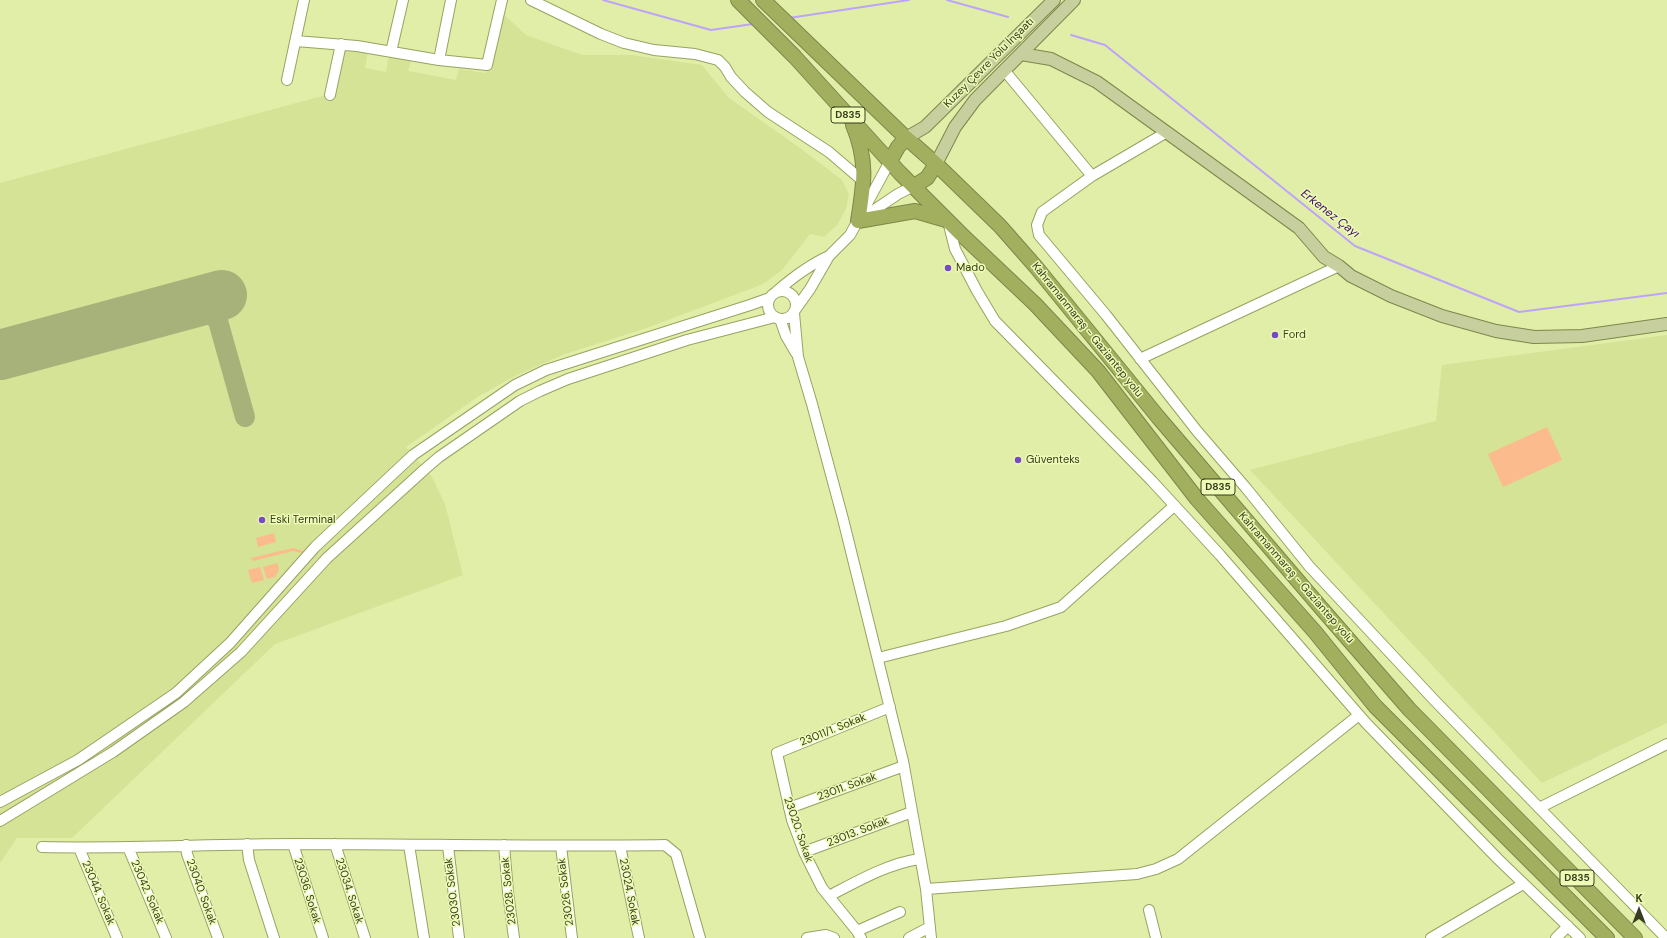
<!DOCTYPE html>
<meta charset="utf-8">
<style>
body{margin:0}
#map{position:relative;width:1667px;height:938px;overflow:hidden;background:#e0eea8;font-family:"DM Sans",sans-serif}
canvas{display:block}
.north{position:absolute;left:1619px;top:890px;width:40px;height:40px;-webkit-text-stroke:3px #edfbb5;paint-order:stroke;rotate:0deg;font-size:11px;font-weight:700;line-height:16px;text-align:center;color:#383d21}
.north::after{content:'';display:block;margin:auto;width:14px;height:18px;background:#383d21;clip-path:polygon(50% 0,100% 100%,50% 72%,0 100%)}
</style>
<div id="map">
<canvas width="1667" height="938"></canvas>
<div class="north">K</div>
</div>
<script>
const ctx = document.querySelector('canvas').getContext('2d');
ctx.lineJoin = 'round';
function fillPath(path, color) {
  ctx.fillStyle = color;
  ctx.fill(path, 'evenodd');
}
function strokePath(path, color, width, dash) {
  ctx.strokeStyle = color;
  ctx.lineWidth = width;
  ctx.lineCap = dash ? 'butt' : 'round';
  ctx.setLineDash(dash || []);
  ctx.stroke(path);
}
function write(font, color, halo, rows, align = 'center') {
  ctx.font = font + ' "DM Sans",sans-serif';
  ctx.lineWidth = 3;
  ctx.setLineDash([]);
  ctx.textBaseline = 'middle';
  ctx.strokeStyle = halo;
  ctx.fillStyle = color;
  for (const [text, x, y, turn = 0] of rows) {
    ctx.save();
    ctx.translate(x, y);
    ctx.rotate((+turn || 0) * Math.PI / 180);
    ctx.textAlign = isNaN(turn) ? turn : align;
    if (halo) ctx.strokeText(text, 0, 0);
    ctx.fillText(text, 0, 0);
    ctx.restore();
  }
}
fillPath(new Path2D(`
 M502 13 526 35 582 55H631L702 65 729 98 800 148 842 180 849 194 846 209 837 225 824 237 810 234 782 270 763 284 644 329 565 354 515 376 479 396 406 447 432 477 445 504 463 575 275 644 72 838H17L0 863V183L326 95 331 102 343 49 368 52 365 68 386 72 389 56 411 60 408 71 456 80 459 69 486 73Z
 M1667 335V723L1542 783 1250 470 1436 421 1442 365Z`), '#d4e395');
fillPath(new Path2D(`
 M1547 427 1562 460 1503 487 1488 454Z
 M274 533 276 542 258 547 256 538Z
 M293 548 307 552 306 554 293 551 253 561 251 558Z
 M277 563 279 570 275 577 267 579 263 567Z
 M260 567 264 580 252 583 248 570Z`), '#fcbb8c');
strokePath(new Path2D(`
 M603 0 711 30 753 24
 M947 0 1008 17
 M789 18 909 0
 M1071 35 1105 45 1355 246 1519 312 1667 293`), '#bea3fb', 2);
strokePath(new Path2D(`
 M196 302 207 310 218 321 245 417`), '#a6b27a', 20);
strokePath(new Path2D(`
 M0 355 222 295`), '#a6b27a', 50);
const minor = new Path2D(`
 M531 0 601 34 624 43 654 50 695 54 718 60 725 67 731 77 745 92 768 112 829 152 864 182
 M296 41 357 46 439 60 487 65 502 0
 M391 52 403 0
 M439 60 451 0
 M1004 70 1092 176 1042 212 1037 225 1039 235 1106 315 1197 431 1246 488 1309 566 1436 702 1666 938
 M287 80 304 0
 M330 95 341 44
 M1092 176 1167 132
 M861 219 898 194 914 186
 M948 221 955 249 977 291 995 321 1152 481 1220 555 1366 723 1498 859 1580 938
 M768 305a14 14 0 1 1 28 0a14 14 0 1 1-28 0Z
 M776 292C792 278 809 265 829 256
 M795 310 810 289 829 256 850 235 890 161
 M794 313 798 357 812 404 843 519 903 761 926 889 931 938
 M780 319 786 336 796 353
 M1140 359 1339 266
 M878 658 1006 626 1061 607 1174 506
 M0 802 78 760 176 693 230 643 315 547 413 455 515 385 546 370 750 305 770 298
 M789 808 904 766
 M1539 808 1667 744
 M0 821 113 752 184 702 241 652 327 558 425 469 439 457 520 401 540 391 568 379 687 340 775 317
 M247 844 249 860 274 938
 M293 844 323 938
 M335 844 365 938
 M186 845 187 854 218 938
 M409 845 424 938
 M504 845 508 892 514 938
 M448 846 459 938
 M561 846 572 938
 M620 846 639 938
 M42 847C127 849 211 844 296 844 419 844 542 847 665 845L676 854 700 938
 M128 847 166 938
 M79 848 117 938
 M804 852 912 812
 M926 889 1137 874 1156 869 1178 859 1359 715
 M829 896C858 881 887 864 919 859
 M1149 910 1156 938
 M857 931 900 912
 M807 938 826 935 834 938
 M861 938 857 931 822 888 804 852 792 820 777 753 890 707
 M909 938 930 927
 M1431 938 1523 884
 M1556 938 1568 926`);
const major = new Path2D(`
 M1021 54 1051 59 1097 82 1299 228 1324 257 1339 266 1351 276 1391 296 1442 316 1496 331 1534 337 1582 336 1667 324
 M906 138 925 127 1054 0
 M936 164 955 127 975 100 1074 0`);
const highway = new Path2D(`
 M738 0 795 57 900 173 961 234 1035 304 1098 371 1197 499 1315 632 1375 706 1607 938
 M763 0 903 135 936 164 1000 226 1036 267 1158 417 1322 609 1409 709 1635 938
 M853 125C868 161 864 184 858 221L915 211 946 220
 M890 161 898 147 906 138
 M914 186 927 178 936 164`);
strokePath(minor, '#97a360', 12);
strokePath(major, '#7c8749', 14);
strokePath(highway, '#7c8749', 16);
strokePath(minor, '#fff', 10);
strokePath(major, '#c7cf9e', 12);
strokePath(highway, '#a1af5e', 14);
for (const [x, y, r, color] of [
 [948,268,4,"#784ac2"],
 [1275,335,4,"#784ac2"],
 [1018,460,4,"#784ac2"],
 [262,520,4,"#784ac2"]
]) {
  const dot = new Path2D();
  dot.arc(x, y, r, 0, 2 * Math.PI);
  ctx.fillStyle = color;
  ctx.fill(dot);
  strokePath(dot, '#edfbb5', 1.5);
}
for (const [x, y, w] of [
 [848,115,34],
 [1218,487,34],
 [1577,878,34]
]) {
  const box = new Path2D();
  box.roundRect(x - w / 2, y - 8, w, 16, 3);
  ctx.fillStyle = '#edfbb5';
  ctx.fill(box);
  strokePath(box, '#383d21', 1);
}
write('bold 10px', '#383d21', null, [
 ["D835",848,115],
 ["D835",1218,487],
 ["D835",1577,878]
]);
write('11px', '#383d21', '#edfbb5', [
 ["Kuzey Çevre Yolu İnşaatı",989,63,-45],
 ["Kahramanmaraş - Gaziantep yolu",1087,330,51],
 ["Kahramanmaraş - Gaziantep yolu",1296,578,49],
 ["23011/1. Sokak",833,730,-22],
 ["23011. Sokak",847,787,-20],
 ["23020. Sokak",798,830,71],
 ["23013. Sokak",858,832,-21],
 ["23036. Sokak",307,891,73],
 ["23034. Sokak",349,891,72],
 ["23028. Sokak",509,891,-96],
 ["23042. Sokak",147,892,67],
 ["23040. Sokak",201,892,70],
 ["23030. Sokak",453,892,-97],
 ["23026. Sokak",566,892,-97],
 ["23024. Sokak",629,892,79],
 ["23044. Sokak",98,893,67]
]);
write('11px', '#383d21', '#edfbb5', [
 ["Mado",956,268],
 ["Ford",1283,335],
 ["Güventeks",1026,460],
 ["Eski Terminal",270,520]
], 'left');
write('italic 12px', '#39046e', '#edfbb5', [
 ["Erkenez Çayı",1330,214,38]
]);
</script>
